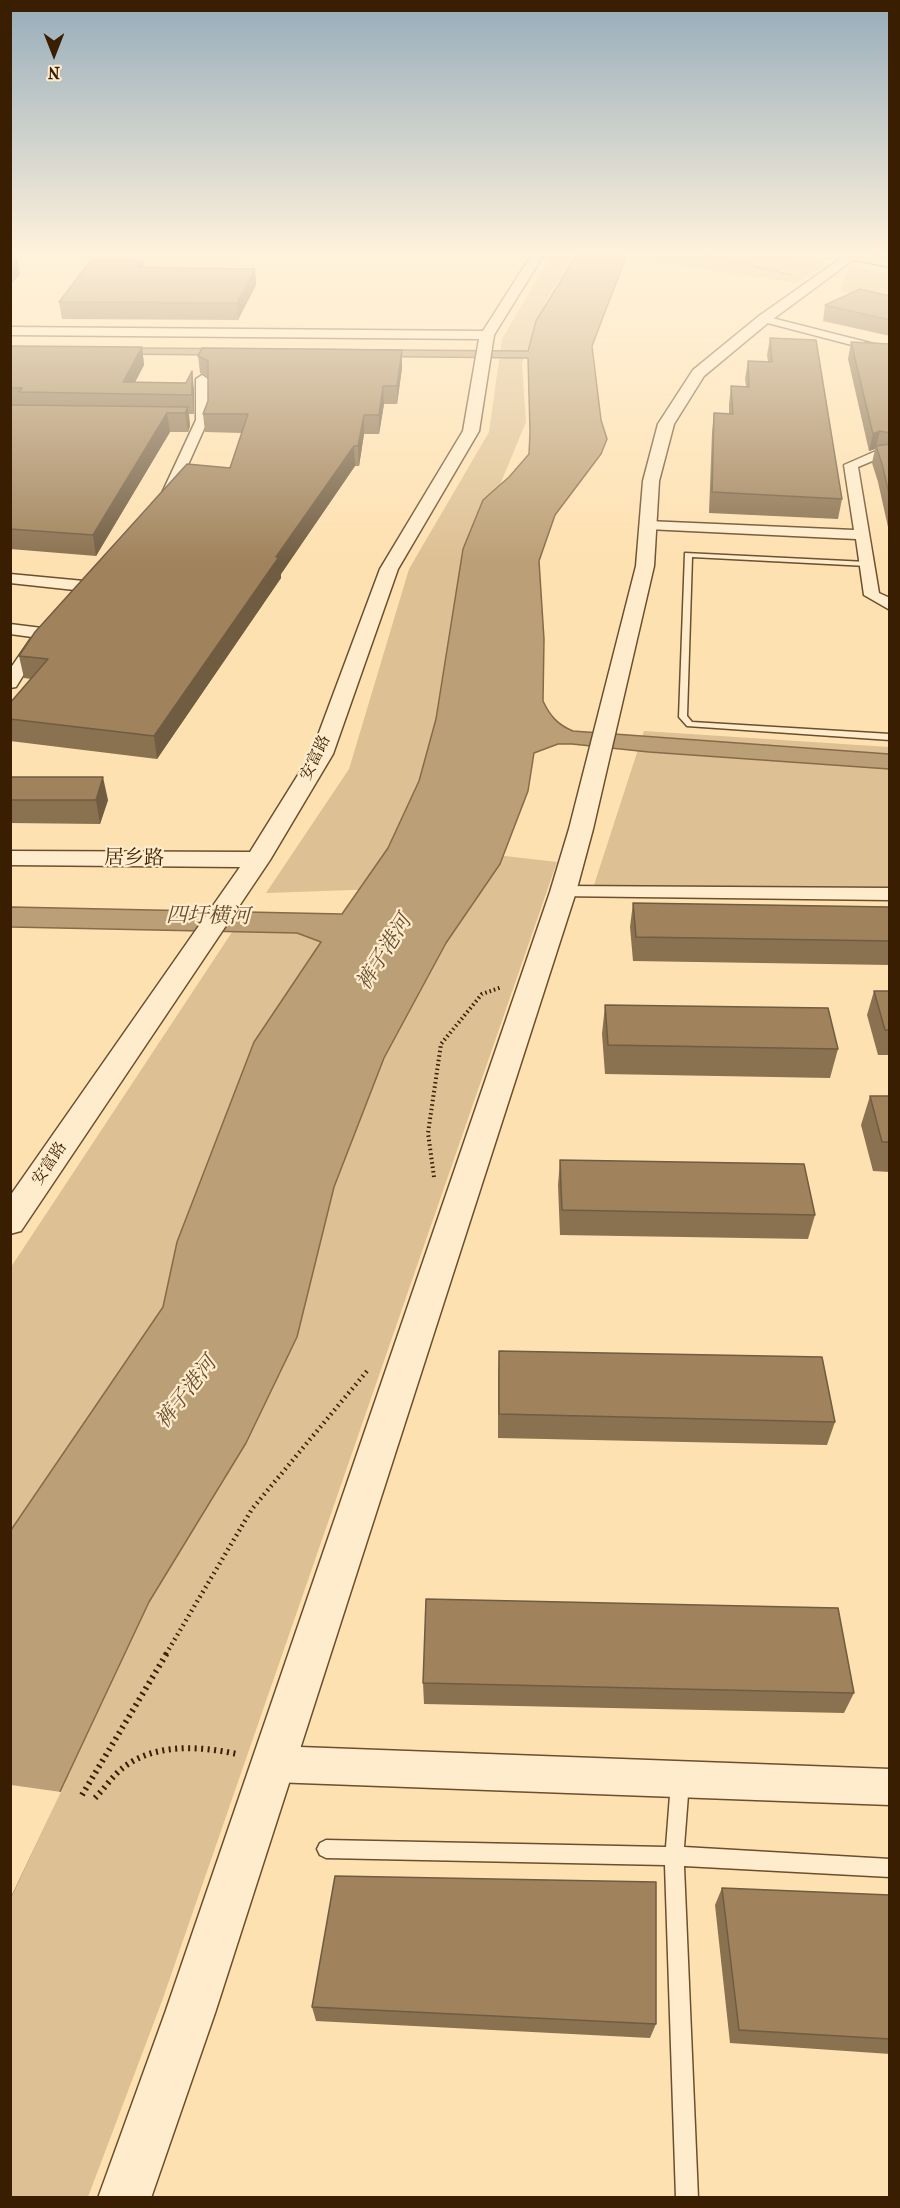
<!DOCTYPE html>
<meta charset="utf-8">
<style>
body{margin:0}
#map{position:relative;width:900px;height:2208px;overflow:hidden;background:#fee1b1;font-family:"IM FELL French Canon",serif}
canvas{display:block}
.frame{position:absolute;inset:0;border:12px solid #3a1e02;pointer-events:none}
.north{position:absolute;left:24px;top:24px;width:60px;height:60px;-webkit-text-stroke:4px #feeccc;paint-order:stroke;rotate:180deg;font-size:16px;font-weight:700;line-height:24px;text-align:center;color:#3a1e02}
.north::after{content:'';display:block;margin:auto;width:21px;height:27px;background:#3a1e02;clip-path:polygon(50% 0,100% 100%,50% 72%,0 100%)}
</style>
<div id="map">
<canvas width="900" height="2208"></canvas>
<div class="frame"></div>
<div class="north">N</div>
</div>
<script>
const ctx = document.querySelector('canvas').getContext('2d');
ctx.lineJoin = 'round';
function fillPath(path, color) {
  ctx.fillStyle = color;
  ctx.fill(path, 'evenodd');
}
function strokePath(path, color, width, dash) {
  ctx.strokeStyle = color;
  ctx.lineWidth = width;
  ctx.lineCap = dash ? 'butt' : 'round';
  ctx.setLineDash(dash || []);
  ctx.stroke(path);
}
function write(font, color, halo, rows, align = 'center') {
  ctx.font = font + ' "IM FELL French Canon","Noto Serif SC",serif';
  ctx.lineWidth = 4.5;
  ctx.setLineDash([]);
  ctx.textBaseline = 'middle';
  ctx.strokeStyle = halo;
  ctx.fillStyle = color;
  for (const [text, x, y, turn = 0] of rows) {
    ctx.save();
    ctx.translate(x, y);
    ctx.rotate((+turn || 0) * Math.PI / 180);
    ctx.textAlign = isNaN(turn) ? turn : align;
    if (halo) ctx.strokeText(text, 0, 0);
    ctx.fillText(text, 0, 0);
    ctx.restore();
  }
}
fillPath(new Path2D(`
 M552 254H574L546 301 522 363 526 422 485 521 459 730 380 889 266 893 349 769 409 569 489 432 502 339Z
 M614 254H777L828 263 796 283 613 256Z
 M849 266 889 274V304L840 291Z
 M644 731 889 747V888L594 885Z
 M479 853 557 862 162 2001 88 2197 11 2198V1719L352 1081Z
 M238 923 357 926 163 1307 11 1530V1267Z`), '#ddc093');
const water = new Path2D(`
 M577 254H627L592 346 601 420 607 439 601 454 555 515 539 561 544 639 543 701C550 716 558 725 573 731L889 754V769L649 752 572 744H558L534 753 528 791 500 864 446 943 384 1058 334 1187 297 1337 246 1443 149 1602 11 1896V1530L163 1307 177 1242 254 1042 321 942 297 933 11 927V907L342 914 388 848 419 781 436 719 463 549 483 500 509 477 529 454 530 432 528 358 11 353V347L528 351 536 321Z`);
fillPath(water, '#bb9f76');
strokePath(water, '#876b48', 1.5);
fillPath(new Path2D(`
 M11 1785 61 1792 10 1899V1785Z`), '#fee1b1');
const service = new Path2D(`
 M685 553 867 562 871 564 867 566 692 557 687 716 692 722 890 734V740L687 726 679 717Z
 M680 1773 686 1776 689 1782 684 1847 890 1859V1877L684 1866 698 2198H676L665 1865 326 1858 320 1855 317 1849 320 1843 326 1840 666 1847 671 1782 674 1776Z`);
const minor = new Path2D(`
 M764 316 890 348V355L760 321 759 319Z
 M202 375 208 379V420L175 494 164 507H154L152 504 162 493 196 420V379Z
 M876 451 890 452V460L877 459 858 467 879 593 890 598V610L864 595 856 539 647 529 640 525 647 521 854 530 844 465Z
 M10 574 84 581 92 586 84 591 10 583Z
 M10 624 42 628 50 633 45 637 46 639 16 687 10 688V669L32 637 10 634Z
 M563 886 890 888V900L556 896 553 892 556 888Z
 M273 1746 890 1769V1805L273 1782 261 1776 255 1764 261 1752Z`);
const tertiary = new Path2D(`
 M532 254H544L494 335 479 431 398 569 333 754 270 860 21 1231 10 1234V1196L240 867 10 865V851L250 852 311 754 380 569 463 431 479 339 10 335V327L483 331Z
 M847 254H861L769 322 704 376 674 424 659 481 654 566 593 829 576 892 215 2013 151 2198H98L165 2013 550 892 569 829 636 566 643 481 658 424 693 370 759 316Z`);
const primary = new Path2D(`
 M839 254H865L890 259V267L841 257Z`);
strokePath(service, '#6b4f2e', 3);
strokePath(minor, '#6b4f2e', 3);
strokePath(tertiary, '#6b4f2e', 3);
strokePath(primary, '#3a1e02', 3);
strokePath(new Path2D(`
 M703 254 792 275`), '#3a1e02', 1.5, [1, 1.5]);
strokePath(new Path2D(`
 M434 1177 428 1133 441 1044 482 994 502 987`), '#3a1e02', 4, [1.5, 3]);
strokePath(new Path2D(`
 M166 1654 252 1509 367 1371`), '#3a1e02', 4.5, [1.5, 4]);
strokePath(new Path2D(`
 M82 1795 167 1653
 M95 1798C105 1788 113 1775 124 1767 156 1743 200 1746 237 1754`), '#3a1e02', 6, [2, 4.5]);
fillPath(service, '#feeccc');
fillPath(minor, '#feeccc');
fillPath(tertiary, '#feeccc');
fillPath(primary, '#fee1b1');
fillPath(new Path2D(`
 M143 260 144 267 255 269 256 285 238 320 62 319 59 302Z
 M890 296V336L823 321 825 305Z
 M770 338 842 499 838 519 709 513 712 432 714 413 729 414V404L731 386H746L745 379 748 361 768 362 767 355Z
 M851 342 890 344V536L878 482 872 463 875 449 869 451 848 359Z
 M10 346 142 347 144 365 135 382 194 389V414H189L190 426 188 432H170L96 556 10 549Z
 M198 356 402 368 397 404H384L379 434H364L359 466H355L281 574V578L157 759 10 741V703L31 679 24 678 19 656 230 468 242 433 205 432 203 414 208 401V378L200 373Z
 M10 777 108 800 100 824 10 823Z
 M633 903 890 907V965L633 961 630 927Z
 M874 991H890V1055H878L867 1015Z
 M605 1005 838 1049 830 1078 605 1074 602 1034Z
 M870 1096H890V1172L873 1171 861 1125Z
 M560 1160 815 1215 808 1239 560 1235 558 1185Z
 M499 1351 835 1422 827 1445 498 1438V1374Z
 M423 1683 854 1693 844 1713 424 1704Z
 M722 1888 890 1895V2054L730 2043 715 1905Z
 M312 2007 656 2024 650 2038 316 2021Z`), '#8a7150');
fillPath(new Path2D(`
 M17 258 20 274 10 285V265Z
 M143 260 145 276 138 267Z
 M255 269 256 285 238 320 237 303Z
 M142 347 144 365 129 394 123 382Z
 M402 350V368L397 404V386Z
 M192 371 194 389V414L192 395Z
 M383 386 384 404 379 434V415Z
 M188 407 190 426 188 432 185 413Z
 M167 413 170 432 96 556 93 535Z
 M364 415V434L359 466 358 446Z
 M880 431 876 447V446L875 449 869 451 873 434Z
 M354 446 355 466 281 574V578L157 759 154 736 276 557Z
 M103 777 108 800 100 824 96 800Z`), '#705c41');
const building = new Path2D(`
 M10 258H17L10 265Z
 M92 259 143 260 138 267 255 269 237 303 59 302Z
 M860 289 890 296V320L825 305Z
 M770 338 816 340 842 499 712 492 714 413 733 414 731 386 749 387 748 361 772 362Z
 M851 342 890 344V433L880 431 873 434Z
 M10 346 142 347 123 382 186 383 192 371V395L19 392 22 388H10Z
 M202 348 402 350 397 386H383L379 415H364L358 446H354L276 557H279L154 736 10 719V703L48 659 19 656 35 632 187 464 230 468 248 414H203L208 401V361L198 356Z
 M11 405 188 407 185 413H167L93 535 10 529V406Z
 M890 444V498L882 464 876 446Z
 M10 777H103L96 800H10Z
 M633 903 890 907V941L636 937Z
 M874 991H890V1030H885Z
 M605 1005 828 1008 838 1049 608 1045Z
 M870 1096H890V1142H882Z
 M560 1160 804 1164 815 1215 562 1210Z
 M499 1351 822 1357 835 1422 499 1414Z
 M426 1599 838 1608 854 1693 423 1683Z
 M335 1876 656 1882V2024L312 2007Z
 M722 1888 890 1895V2039L739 2030Z`);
fillPath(building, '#a0835d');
strokePath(building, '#705c41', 1.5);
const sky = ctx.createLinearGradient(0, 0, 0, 563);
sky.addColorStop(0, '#96acba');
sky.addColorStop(0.45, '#fff2dc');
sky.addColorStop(1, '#fff2dc00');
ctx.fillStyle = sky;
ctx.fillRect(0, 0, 900, 563);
write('16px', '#3a1e02', '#feeccc', [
 ["安富路",316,758,-64],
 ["安富路",50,1164,-56]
]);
write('20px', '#3a1e02', '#feeccc', [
 ["居乡路",134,859,1]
]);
write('italic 21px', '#674b2b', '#feeccc', [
 ["四圩横河",208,917,1],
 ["裤子港河",385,953,-58],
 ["裤子港河",187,1393,-52]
]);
</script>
